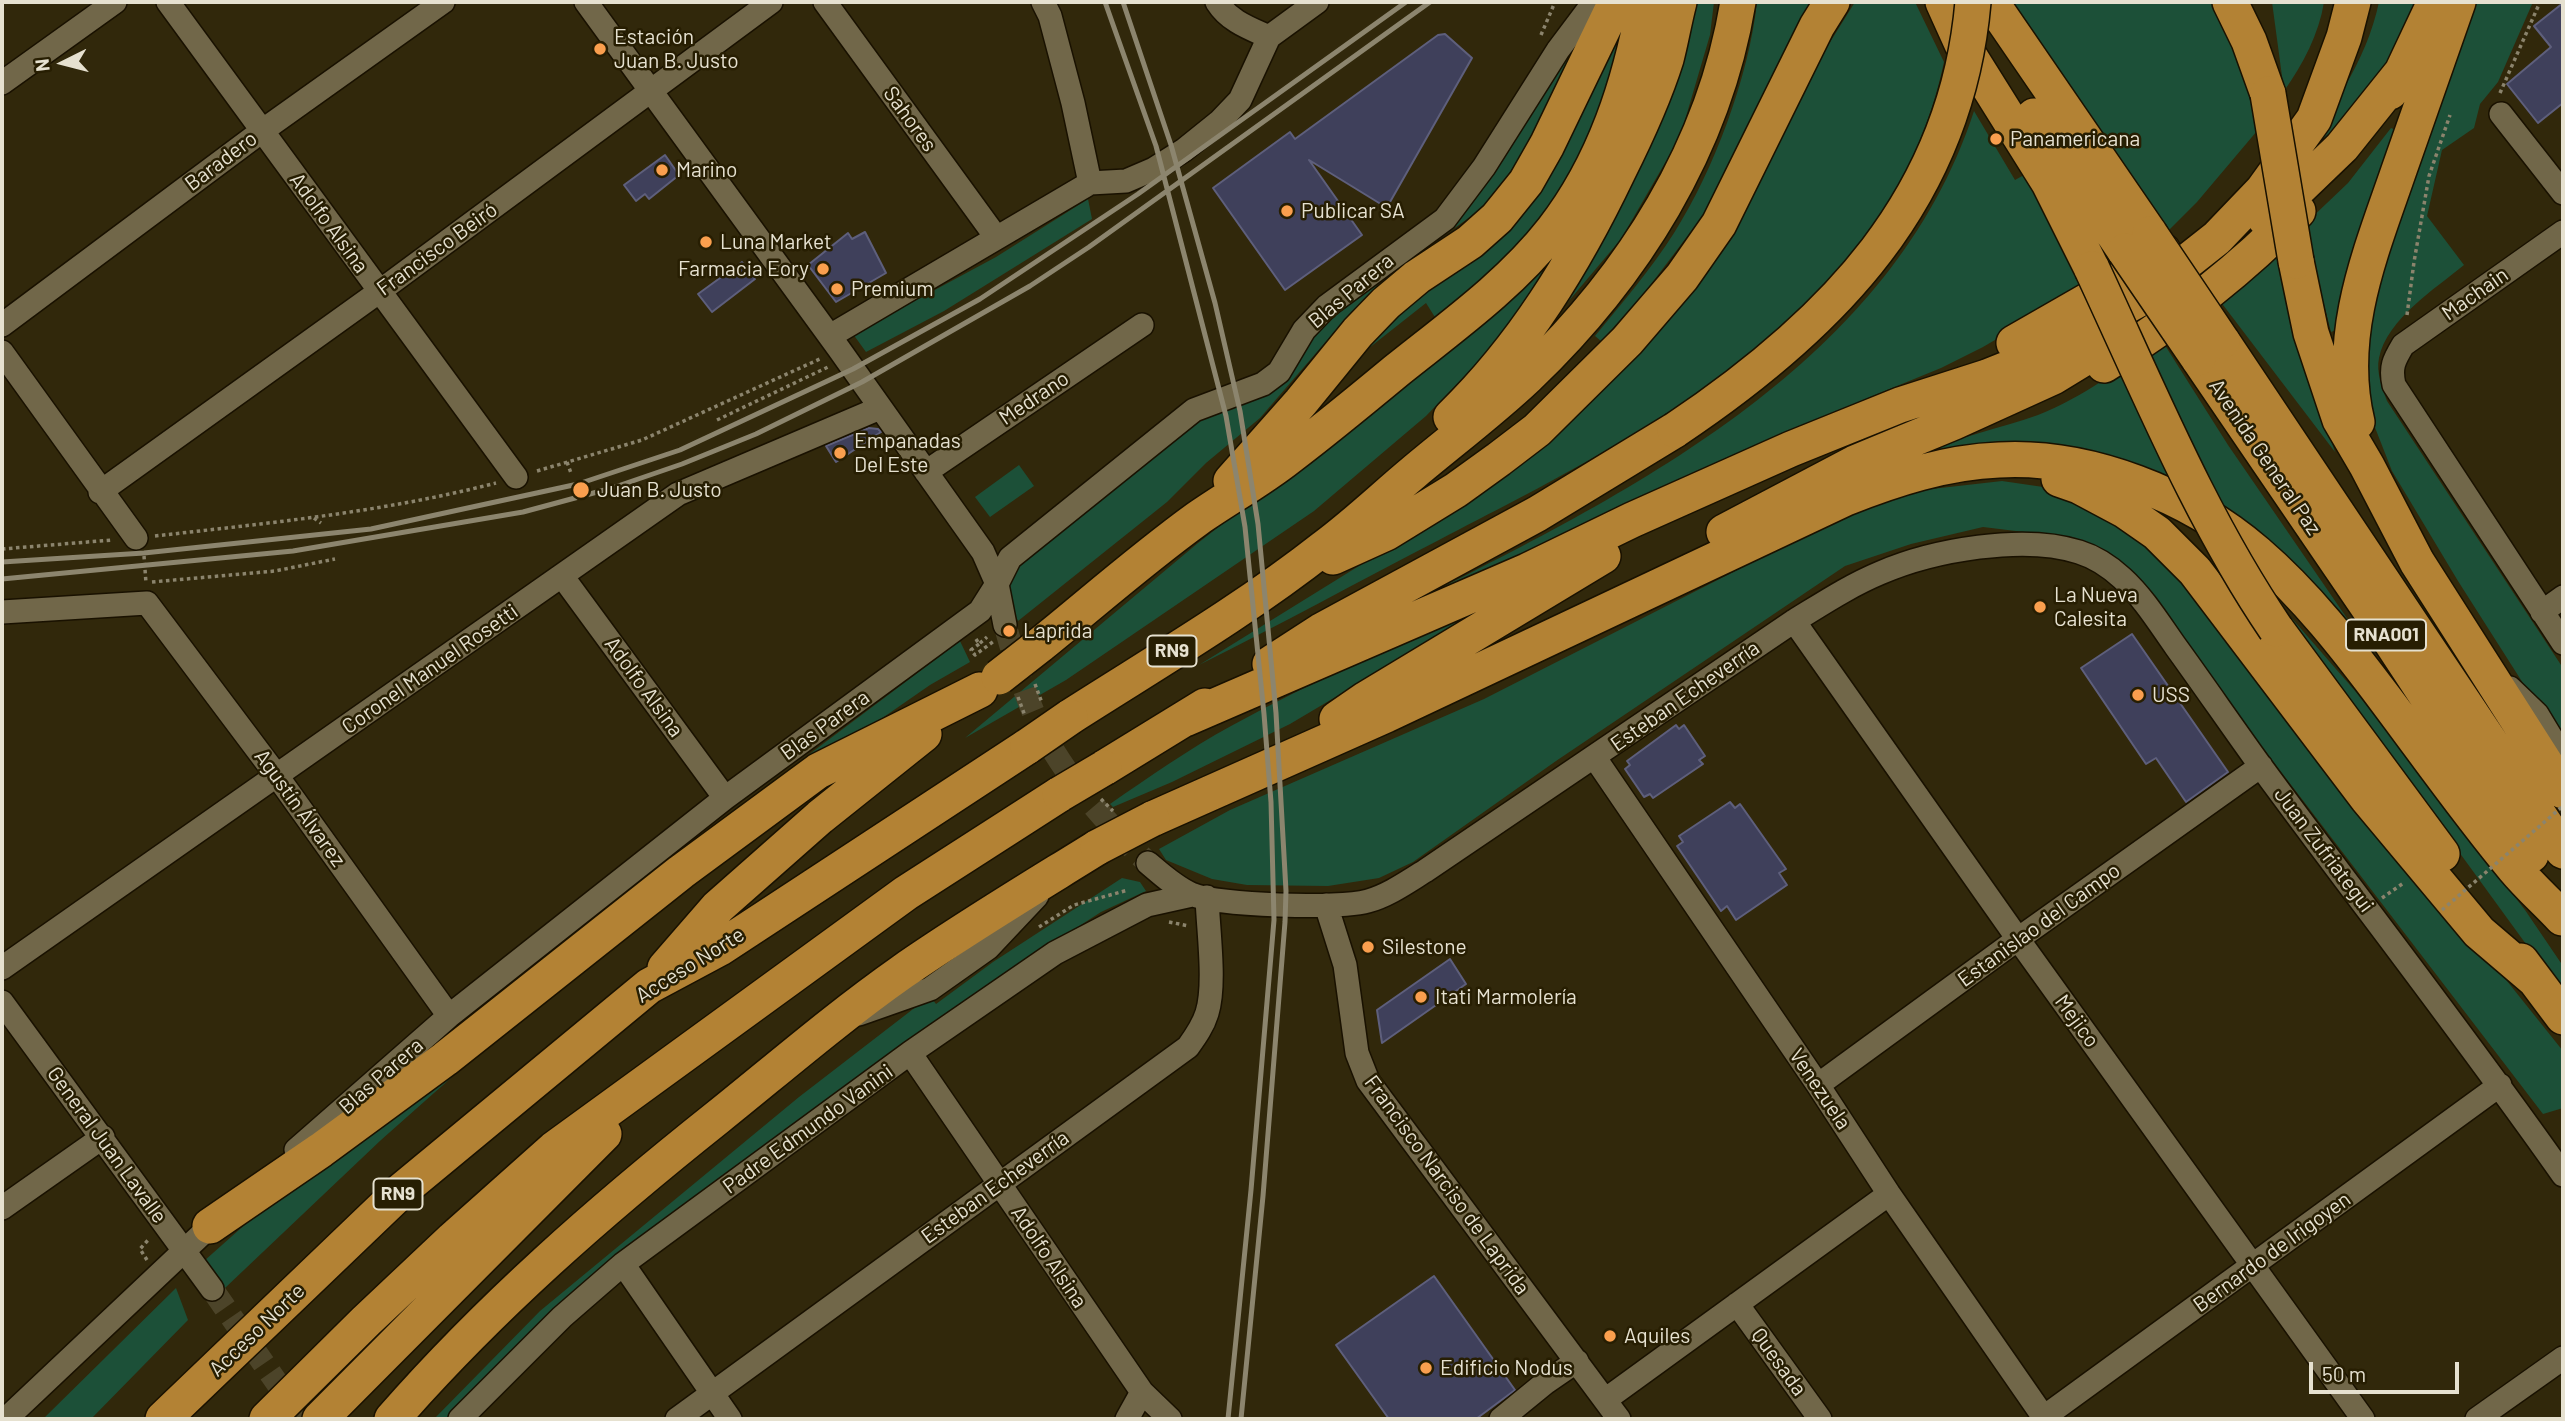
<!DOCTYPE html>
<meta charset="utf-8">
<style>
body{margin:0}
#map{position:relative;width:2565px;height:1421px;overflow:hidden;background:#31280b;font-family:Barlow,sans-serif}
canvas{display:block}
.frame{position:absolute;inset:0;border:4px solid #e6e1d0;pointer-events:none}
.north{position:absolute;left:28px;top:28px;width:70px;height:70px;-webkit-text-stroke:5px #271e02;paint-order:stroke;rotate:264deg;font-size:19px;font-weight:700;line-height:28px;text-align:center;color:#e6e1d0}
.north::after{content:'';display:block;margin:auto;width:24px;height:32px;background:#e6e1d0;clip-path:polygon(50% 0,100% 100%,50% 72%,0 100%)}
.scale{position:absolute;left:2309px;top:1362px;width:150px;height:32px;box-sizing:border-box;border:4px solid #e6e1d0;border-top:0;padding-left:9px;font-size:21px;line-height:24px;white-space:nowrap;color:#e6e1d0;-webkit-text-stroke:5px #271e02;paint-order:stroke}
</style>
<div id="map">
<canvas width="2565" height="1421"></canvas>
<div class="frame"></div>
<div class="north">N</div>
<div class="scale">50 m</div>
</div>
<script>
const ctx = document.querySelector('canvas').getContext('2d');
ctx.lineJoin = 'round';
function fillPath(path, color) {
  ctx.fillStyle = color;
  ctx.fill(path, 'evenodd');
}
function strokePath(path, color, width, dash) {
  ctx.strokeStyle = color;
  ctx.lineWidth = width;
  ctx.lineCap = dash ? 'butt' : 'round';
  ctx.setLineDash(dash || []);
  ctx.stroke(path);
}
function write(font, color, halo, rows, align = 'center') {
  ctx.font = font + ' Barlow,sans-serif';
  ctx.lineWidth = 5;
  ctx.setLineDash([]);
  ctx.textBaseline = 'middle';
  ctx.strokeStyle = halo;
  ctx.fillStyle = color;
  for (const [text, x, y, turn = 0] of rows) {
    ctx.save();
    ctx.translate(x, y);
    ctx.rotate((+turn || 0) * Math.PI / 180);
    ctx.textAlign = isNaN(turn) ? turn : align;
    if (halo) ctx.strokeText(text, 0, 0);
    ctx.fillText(text, 0, 0);
    ctx.restore();
  }
}
fillPath(new Path2D(`
 M1630 2 1620 130 1551 261 1494 345 1426 416 1314 511 1066 680 965 738 1198 543 1452 344 1426 303 1355 359 1352 354 1464 255Z
 M1689 2H1714L1710 35 1680 137 1621 239 1546 328Z
 M1757 2H1817L1705 213 1642 296 1601 341 1595 336C1622 303 1651 269 1674 233 1714 170 1749 76 1757 2Z
 M1855 2H1915L1944 62C1891 312 1646 433 1439 540 1359 581 1280 625 1199 665L1396 543 1522 455 1791 116 1822 55Z
 M2004 2H2211C2236 40 2249 86 2257 131L2197 202 2168 231Z
 M2272 2H2324C2319 34 2303 64 2284 91Z
 M2379 2H2423L2374 90 2332 143 2294 161C2330 112 2366 63 2379 2Z
 M2473 2H2533L2498 82 2480 104 2474 128 2442 150 2427 216 2464 265C2435 289 2387 319 2379 358 2376 372 2382 387 2387 401L2563 668V746L2458 581 2392 471 2374 425 2365 364 2370 312 2386 259Z
 M1577 41 1534 134 1508 175 1480 210 1384 278 1335 331 1260 418 1206 463 1167 502 1018 621 1002 587 1015 566 1199 412 1249 397 1325 317 1453 218Z
 M1974 111 2015 180 2024 175 2061 240 2082 289 1983 347 1941 368 1870 397 1601 522 1417 600C1637 489 1892 362 1974 111Z
 M2391 128 2398 131 2336 330 2331 332 2317 277 2306 223 2348 183Z
 M1088 199 1092 219 944 311 866 352 853 334 996 257Z
 M2279 248 2312 385 2335 452 2217 297Z
 M2161 339 2228 445 2399 694 2223 509 2155 471 2104 455H1920C1958 436 1999 429 2038 415 2084 397 2121 368 2161 339Z
 M1019 465 1034 486 990 517 975 497Z
 M2002 481 2057 489 2155 541 2563 1051V1108L2543 1114 2138 585 2071 542 2024 532 1983 527 1911 544 1845 566 1556 761 1413 862 1379 878 1328 886 1247 885 1212 879 1166 860 1159 849 1230 810 1484 699 1847 514 1914 491Z
 M2275 599 2356 692 2525 910 2563 966V995Z
 M1489 606 1290 724 1172 782 1113 807 1110 804C1149 777 1189 749 1231 726 1314 680 1401 643 1489 606Z
 M960 641 970 662 930 685 728 825 487 1008 482 1000Z
 M1122 878 1140 882 1146 891 1101 912 980 990 875 1064 669 1219 553 1312 449 1419H434L540 1311 799 1097 930 996 936 1004 993 962Z
 M496 1038 381 1140 225 1288 204 1261 249 1221Z
 M176 1288 188 1320 91 1419H43Z`), '#1c5038');
const building = new Path2D(`
 M2563 3V103L2538 123 2507 84 2551 47 2534 26Z
 M1445 34 1472 58 1390 202 1384 206 1309 160 1362 235 1285 290 1213 188 1290 132 1295 139 1438 35Z
 M665 155 679 175 649 199 645 194 636 201 624 185Z
 M865 232 886 273 836 302 808 265 848 233 852 239Z
 M742 262 755 279 712 312 698 294Z
 M869 428 878 429 881 432 836 462 826 446Z
 M2132 634 2228 772 2186 802 2156 758 2146 764 2081 668Z
 M1676 725 1679 729 1684 725 1705 756 1699 760 1703 764 1653 798 1650 794 1644 797 1625 769 1630 765 1627 761Z
 M1730 802 1735 808 1740 804 1786 869 1779 873 1787 885 1736 920 1727 906 1721 911 1677 846 1683 842 1679 836Z
 M1450 959 1466 984 1382 1043 1377 1010Z
 M1434 1276 1515 1390 1476 1419H1389L1336 1345Z`);
fillPath(building, '#3f405b');
strokePath(building, '#5e5f7c', 2);
strokePath(new Path2D(`
 M1005 625C1015 660 1024 694 1040 727 1066 778 1107 824 1148 863
 M212 1289 302 1419`), '#4c4429', 23, [23, 11]);
const minor = new Path2D(`
 M168 2 516 477
 M586 2 839 349 983 552 997 584 1005 625
 M825 2 996 237
 M1043 2 1050 16 1073 103 1090 183
 M1217 2C1229 21 1249 28 1269 37
 M2 83 115 2
 M2501 114 2563 193
 M2563 232 2403 345C2394 360 2390 367 2394 385L2563 643
 M2 325 262 131 443 2
 M830 336 1090 183 1126 181 1154 169 1184 150 1220 121 1240 100 1269 37 1317 2
 M2 352 136 538
 M926 472 1142 325
 M100 492 380 291 771 2
 M562 576 725 798
 M2 612 147 603 277 776 449 1016
 M2542 612 2563 597
 M1794 621 2018 939 2363 1419
 M2510 688 2537 714 2563 757
 M1595 758 1818 1085 1889 1194 2045 1419
 M1148 863C1161 874 1175 887 1191 894 1219 906 1339 909 1368 901 1389 895 1407 882 1425 871L1794 621C1822 604 1849 586 1880 573 1933 550 2024 534 2079 552 2095 557 2110 567 2122 578 2143 597 2159 623 2176 647 2205 687 2233 728 2262 768 2362 904 2466 1037 2563 1175
 M1326 905 1345 965 1357 1053 1368 1081 1619 1419
 M2 968 678 494 880 408
 M2 1002 212 1289
 M859 1014 930 989 988 948 1037 896
 M910 1053 1142 1392 1170 1419
 M1818 1085 2018 939 2261 766
 M296 1150 449 1016 725 798 980 611 997 584 1010 558 1194 410 1263 384 1279 372 1304 330 1327 306 1445 219 1484 167 1558 50 1594 2
 M2 1208 103 1137
 M623 1264 730 1419
 M1737 1304 1820 1419
 M1605 1400 1889 1194
 M2044 1417 2500 1085
 M6 1419 221 1216
 M460 1419 562 1317 623 1264 910 1053 1055 953 1147 905 1192 895
 M677 1419 1188 1047C1196 1036 1203 1026 1207 1013 1216 984 1208 930 1207 897
 M1127 1419 1142 1392
 M1501 1419 1545 1383 1577 1361
 M2477 1419 2563 1358`);
const highway = new Path2D(`
 M1943 2 1962 44 2049 183 2092 269
 M1991 2 2150 234
 M2230 2 2249 41 2268 94
 M2390 92 2402 72 2435 2
 M2034 116 2125 251
 M2266 220 2342 147 2402 72
 M2296 261 2311 333 2340 420 2367 466 2417 562 2563 791
 M2222 341 2563 851
 M2014 343 2089 300 2163 251
 M2198 358 2370 610 2531 855
 M2104 365C2173 322 2241 270 2298 211
 M1451 417C1523 347 1575 262 1618 172 1636 136 1654 97 1666 59 1671 40 1674 21 1679 2
 M2357 422C2336 335 2370 254 2398 173 2418 116 2438 59 2458 2
 M2059 479 2079 486 2124 510 2157 533 2195 571 2367 798 2479 932 2534 979
 M1231 481 1301 402 1358 332 1386 303 1417 277 1470 242 1497 218 1526 182 1547 145 1616 2
 M1724 532 1855 463 1954 422 2053 377 2112 341
 M1333 557 1386 533 1456 490 1499 459 1537 430 1627 341 1682 277 1719 224 1817 26 1832 2
 M2276 629 2442 854
 M1040 645C1092 603 1143 558 1197 519 1227 498 1260 480 1289 457 1326 429 1361 400 1396 371 1451 327 1510 285 1553 230 1605 163 1630 83 1645 2
 M1270 664 1321 631 1537 514 1675 430
 M1070 717C1156 662 1245 610 1325 547 1356 524 1384 497 1414 472 1452 440 1491 411 1527 377 1633 276 1714 148 1738 2
 M1185 719 1527 571 1632 520 1791 449 1900 405 1987 377 2032 359 2141 298 2217 238 2263 190 2314 119 2344 37 2353 2
 M1337 719 1366 699 1603 556
 M1104 768 1205 706
 M1152 819 1386 715 1846 498C1894 479 1946 462 1999 460 2088 455 2190 495 2257 553 2306 595 2347 648 2386 700 2428 756 2469 814 2514 868 2529 886 2546 901 2562 918
 M2521 961 2563 1017
 M665 968 718 907 820 817 924 734
 M210 1226 321 1150 445 1059 681 872 818 771 980 690
 M163 1419 401 1191 649 986 720 948 1028 746
 M267 1419 366 1321 453 1239 554 1149 906 893 1060 794
 M320 1419 604 1134
 M392 1419C490 1307 601 1210 718 1117 779 1068 838 1017 902 972 965 928 1032 888 1098 847`);
strokePath(minor, '#191100', 26);
strokePath(highway, '#191100', 38);
strokePath(new Path2D(`
 M1541 35 1555 2
 M2500 93 2540 2
 M2407 315 2414 262 2429 176 2450 115
 M717 420 828 367
 M567 462 571 473
 M537 471 642 440 822 358
 M314 518 321 523
 M155 536C269 523 384 512 496 483
 M2 549 112 540
 M144 556 146 583
 M152 582 275 571 335 559
 M976 639 979 644 987 637
 M979 644 971 650 975 655 994 641
 M1035 684 1042 703
 M1018 697 1025 716
 M1101 799 1113 811
 M2382 898 2405 882
 M1169 922 1189 926
 M1039 927 1074 905 1128 890
 M147 1260 140 1249 149 1239`), '#8b846d', 3.5, [3.5, 3.5]);
strokePath(minor, '#716749', 23);
strokePath(highway, '#b38234', 35);
strokePath(new Path2D(`
 M1105 2 1156 146 1226 416 1245 527 1264 714 1271 802 1274 920 1251 1190 1228 1419
 M1123 2 1171 145 1215 303 1240 411 1258 524 1276 713 1286 891 1285 922 1263 1196 1241 1419
 M2 562 144 553 371 529 578 484 680 450 853 369 980 299 1138 194 1406 2
 M2 579 293 551 523 512 612 488 682 464 756 434 862 382 1030 286 1089 247 1430 2`), '#8c856e', 5);
const highwayBridge = new Path2D(`
 M2268 94 2296 261
 M2150 234 2222 341
 M2125 251 2198 358
 M2092 269C2148 389 2201 519 2276 629
 M1675 430C1832 325 1956 199 1973 2
 M999 677 1040 645
 M1028 746 1070 717
 M1060 794 1104 768
 M1098 847 1152 819`);
strokePath(highwayBridge, '#191100', 38, []);
strokePath(new Path2D(`
 M2442 910 2563 806`), '#8b846d', 3.5, [3.5, 3.5]);
strokePath(highwayBridge, '#b38234', 35);
for (const [x, y, r, color] of [
 [600,49,7,"#fa9f4e"],
 [1996,139,7,"#fa9f4e"],
 [662,170,7,"#fa9f4e"],
 [1287,211,7,"#fa9f4e"],
 [706,242,7,"#fa9f4e"],
 [823,269,7,"#fa9f4e"],
 [837,289,7,"#fa9f4e"],
 [840,453,7,"#fa9f4e"],
 [581,490,9,"#fa9f4e"],
 [2040,607,7,"#fa9f4e"],
 [1009,631,7,"#fa9f4e"],
 [2138,695,7,"#fa9f4e"],
 [1368,947,7,"#fa9f4e"],
 [1421,997,7,"#fa9f4e"],
 [1610,1336,7,"#fa9f4e"],
 [1426,1368,7,"#fa9f4e"]
]) {
  const dot = new Path2D();
  dot.arc(x, y, r, 0, 2 * Math.PI);
  ctx.fillStyle = color;
  ctx.fill(dot);
  strokePath(dot, '#271e02', 2.5);
}
for (const [x, y, w] of [
 [2386,635,80],
 [1172,651,49],
 [398,1194,49]
]) {
  const box = new Path2D();
  box.roundRect(x - w / 2, y - 15.5, w, 31, 5);
  ctx.fillStyle = '#271e02';
  ctx.fill(box);
  strokePath(box, '#e6e1d0', 2);
}
write('bold 19px', '#e6e1d0', null, [
 ["RNA001",2386,635],
 ["RN9",1172,651],
 ["RN9",398,1194]
]);
write('21px', '#e6e1d0', '#271e02', [
 ["Estación",614,37],
 ["Juan B. Justo",614,61],
 ["Panamericana",2010,139],
 ["Marino",676,170],
 ["Publicar SA",1301,211],
 ["Luna Market",720,242],
 ["Farmacia Eory",809,269,"right"],
 ["Premium",851,289],
 ["Empanadas",854,441],
 ["Del Este",854,465],
 ["Juan B. Justo",597,490],
 ["La Nueva",2054,595],
 ["Calesita",2054,619],
 ["Laprida",1023,631],
 ["USS",2152,695],
 ["Silestone",1382,947],
 ["Itati Marmolería",1435,997],
 ["Aquiles",1624,1336],
 ["Edificio Nodus",1440,1368]
], 'left');
write('21px', '#e6e1d0', '#271e02', [
 ["Sahores",910,119,54],
 ["Baradero",221,161,-37],
 ["Adolfo Alsina",329,223,54],
 ["Francisco Beiró",437,249,-36],
 ["Blas Parera",1351,291,-40],
 ["Machain",2475,294,-35],
 ["Medrano",1034,398,-34],
 ["Avenida General Paz",2265,457,56],
 ["Coronel Manuel Rosetti",430,669,-35],
 ["Adolfo Alsina",644,687,54],
 ["Esteban Echeverría",1685,696,-35],
 ["Blas Parera",825,725,-36],
 ["Agustín Álvarez",300,808,54],
 ["Juan Zufriategui",2324,850,53],
 ["Estanislao del Campo",2039,925,-36],
 ["Acceso Norte",690,965,-32],
 ["Mejico",2077,1021,54],
 ["Blas Parera",381,1076,-41],
 ["Venezuela",1820,1089,56],
 ["Padre Edmundo Vanini",808,1129,-36],
 ["General Juan Lavalle",107,1145,54],
 ["Francisco Narciso de Laprida",1447,1185,54],
 ["Esteban Echeverría",995,1187,-36],
 ["Bernardo de Irigoyen",2272,1252,-36],
 ["Adolfo Alsina",1049,1257,56],
 ["Acceso Norte",257,1330,-44],
 ["Quesada",1779,1362,54]
]);
</script>
